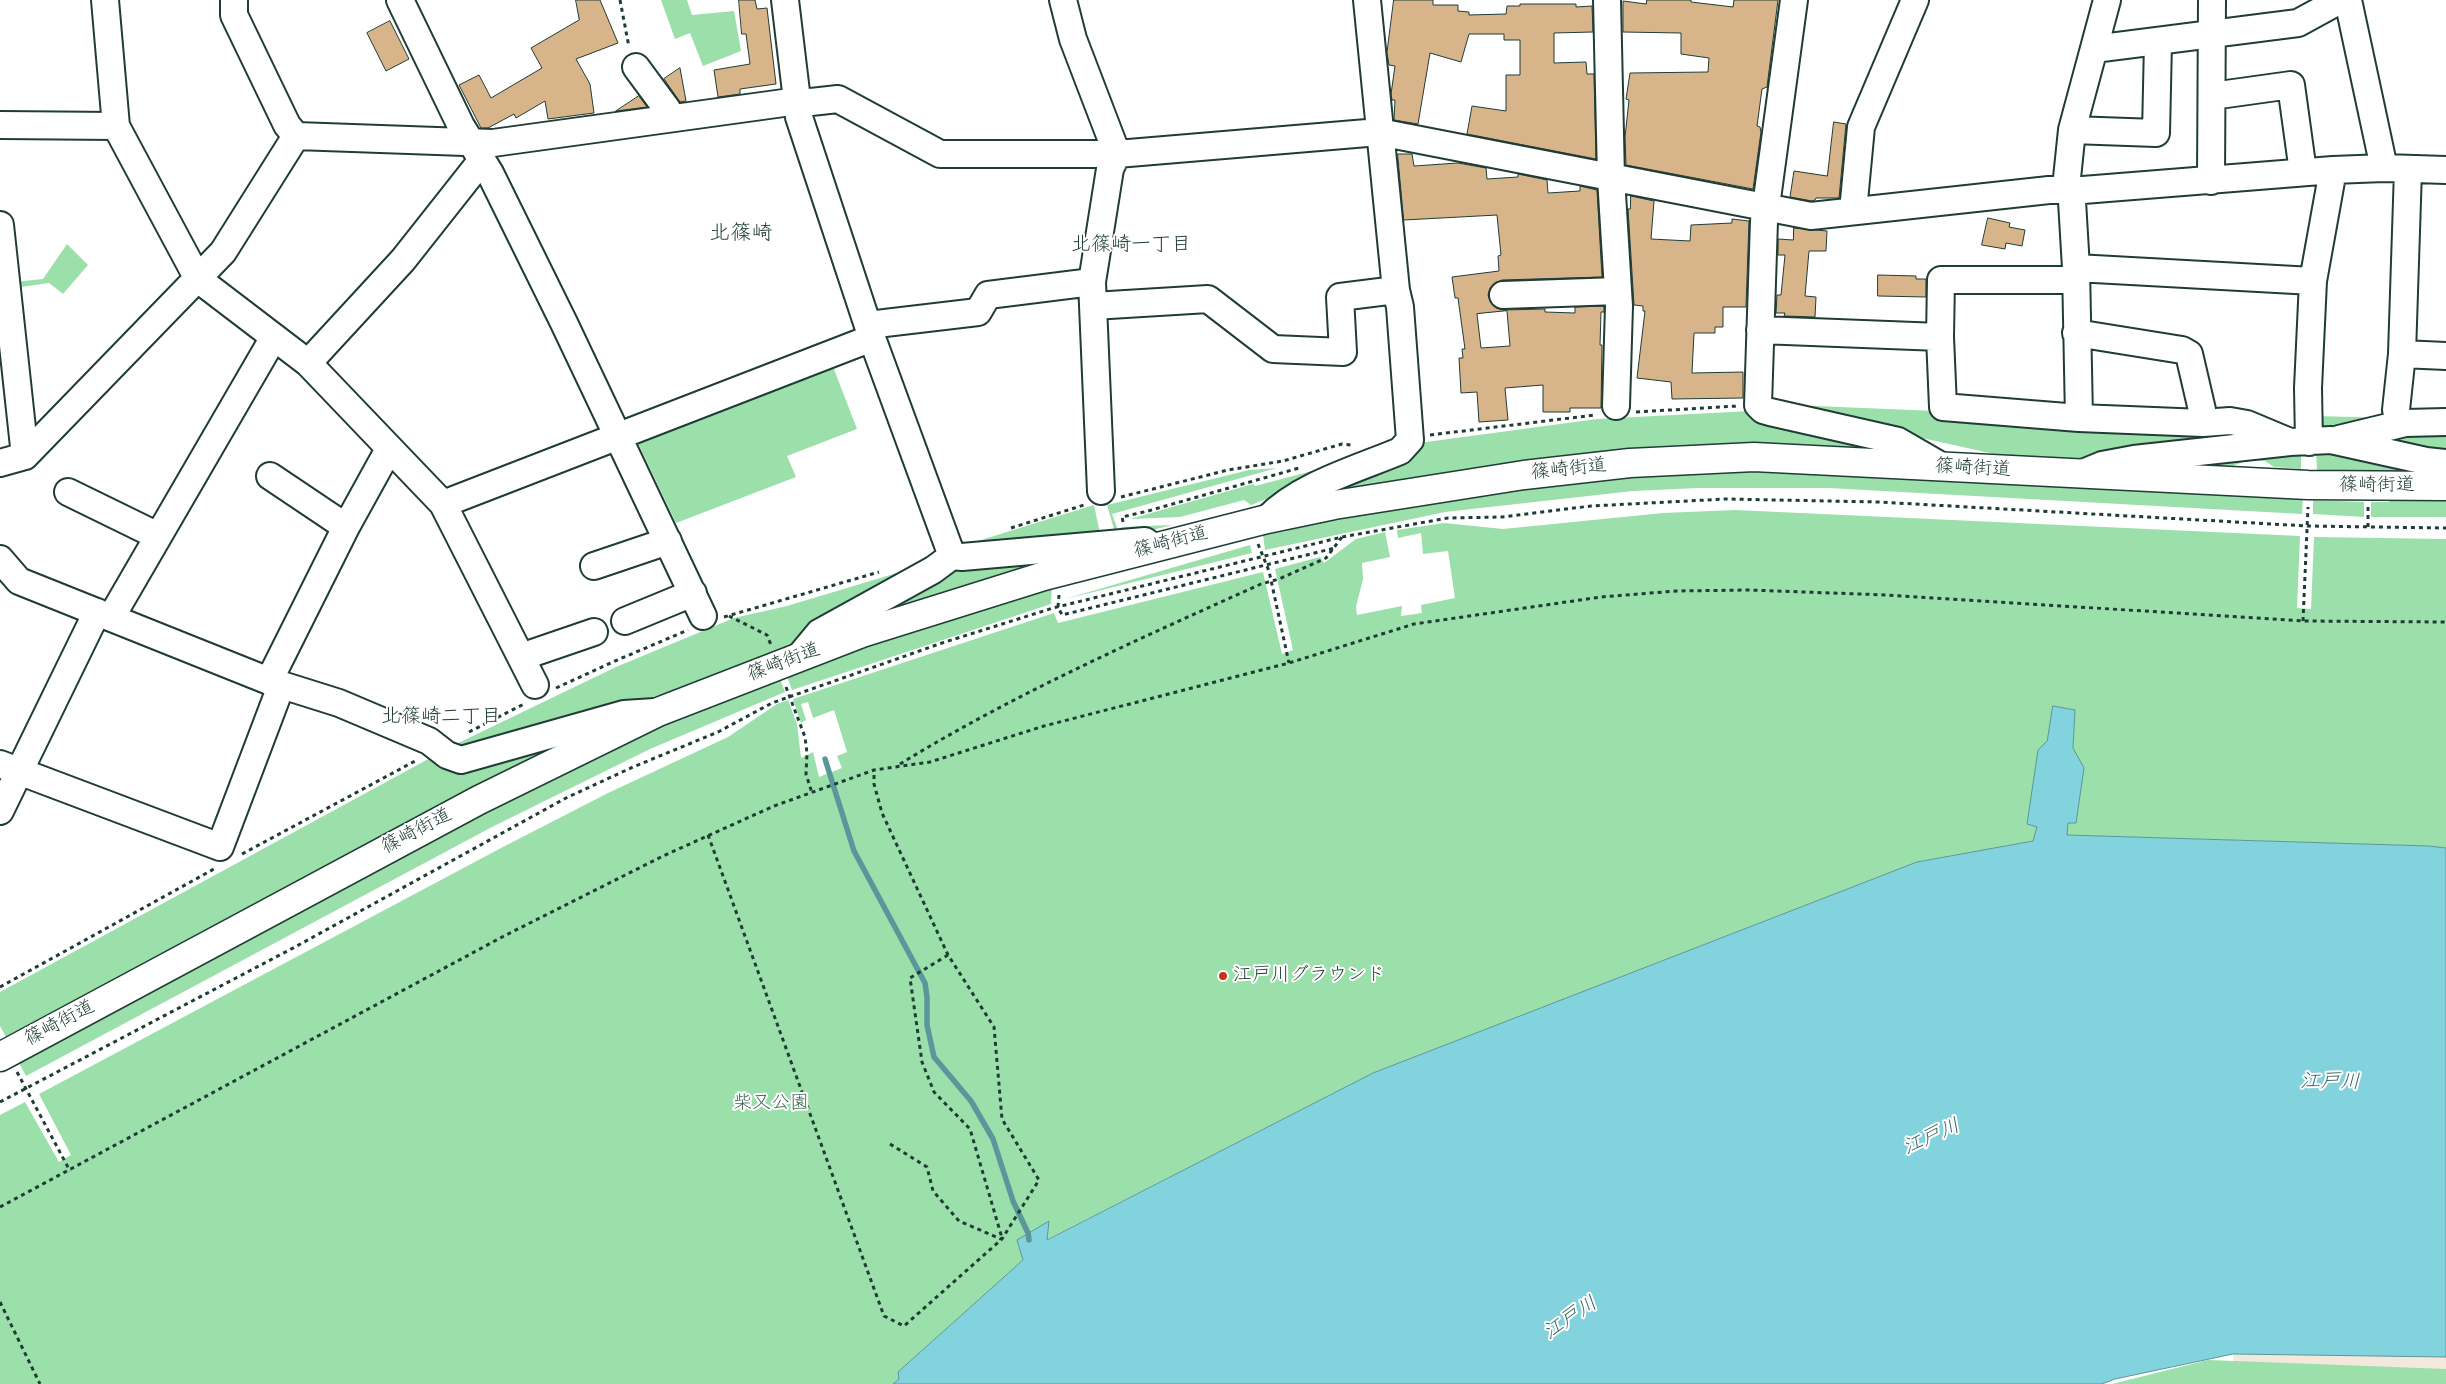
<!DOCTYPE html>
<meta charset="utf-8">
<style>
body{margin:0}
canvas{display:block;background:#fff}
</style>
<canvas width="2446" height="1384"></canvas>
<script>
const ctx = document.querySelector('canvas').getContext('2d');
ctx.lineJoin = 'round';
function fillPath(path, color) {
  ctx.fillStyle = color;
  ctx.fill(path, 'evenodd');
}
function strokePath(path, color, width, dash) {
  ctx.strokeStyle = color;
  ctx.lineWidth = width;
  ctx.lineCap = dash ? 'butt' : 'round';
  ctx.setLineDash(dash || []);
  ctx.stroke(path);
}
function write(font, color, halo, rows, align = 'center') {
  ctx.font = font + ' "Architects Daughter","Klee One",sans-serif';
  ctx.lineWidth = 4;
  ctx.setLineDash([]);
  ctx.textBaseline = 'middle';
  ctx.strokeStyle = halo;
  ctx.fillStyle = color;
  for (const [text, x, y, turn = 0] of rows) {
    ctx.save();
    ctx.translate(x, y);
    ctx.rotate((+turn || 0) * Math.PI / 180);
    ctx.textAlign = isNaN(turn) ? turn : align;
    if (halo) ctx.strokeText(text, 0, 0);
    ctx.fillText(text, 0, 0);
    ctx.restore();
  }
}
fillPath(new Path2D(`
 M2233 1354 2446 1357V1384H2236Z`), '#f3e8dc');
fillPath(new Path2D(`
 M661 0H687L692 15 734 11 741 51 703 66 690 33 675 39Z
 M67 244 88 265 63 294 49 283 14 288V282L43 279Z
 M832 364 857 429 787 456 796 477 676 523 637 441Z
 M1768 404 1935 411 2253 432 2128 453 2061 461 2008 457Z
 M1750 411 1893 453 1294 502 1419 443 1597 419Z
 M2314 416 2394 418 2321 434Z
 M2446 430V457L2356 440Z
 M2301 449V469L2274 467 2265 461 2248 460 2233 466 2140 464Z
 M2316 450 2446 473 2317 470Z
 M1388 451 1251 505 1244 500 1180 517 1130 519 1253 484 1255 486Z
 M1277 468 1112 514 1118 530 1122 527 1172 525 1141 533 1116 536 1107 505 1249 470Z
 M1743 470 2303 497 2302 514 1829 488H1697L1633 491 1445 512 1265 550 1263 535 1287 531 1286 525 1483 492 1655 474Z
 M2446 498V517H2371V502H2389V499Z
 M2313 500 2364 502V517L2313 514Z
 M1094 505 1101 538 968 544Z
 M1735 510 2300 536 2297 608 2311 609 2314 537 2446 539V848L2429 846 2067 835 1917 862 1373 1073 1046 1240 1048 1222 1023 1260 898 1372 899 1379 893 1384H0V1115L25 1102 59 1162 71 1155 39 1094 501 848 608 793 728 737 777 704 788 700 797 724 801 758 813 752 819 777 842 768 837 756 847 752 834 710 813 718 808 702 801 704 806 720 801 723 793 699 1054 613 1058 623 1263 572 1282 654 1293 650 1275 569 1320 557 1324 563 1356 539 1385 532 1390 557 1362 563 1363 579 1356 607 1357 615 1402 606 1401 616 1422 613 1421 605 1455 598 1448 551 1423 554 1421 533 1398 538 1397 530 1444 523 1503 529 1663 513Z
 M1250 545 1252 553 1065 599Z
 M1098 552 825 638 958 565Z
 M930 563 813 629 779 653 711 680 463 752 450 747 616 667 734 618 787 606Z
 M1052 586 1051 604 792 690 786 674 886 639Z
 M779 676 785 692 650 749 492 827 26 1076 18 1061 485 809 641 732Z
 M598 729 8 1041 0 1026V992L432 757Z
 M2208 1360 2446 1369V1384H2112Z`), '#9bdfaa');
const water = new Path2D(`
 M2053 706 2075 710 2073 748 2084 768 2076 823H2068L2067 835 2429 846 2446 848V1357L2233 1354 2115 1379 2102 1384H893L899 1379 898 1372 1023 1260 1017 1240 1049 1221 1047 1240 1373 1073 1917 862 2033 841 2037 827 2027 824 2038 750 2047 741Z`);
fillPath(water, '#83d3de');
strokePath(water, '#5b979a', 1);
strokePath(new Path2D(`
 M825 759 854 851 925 983 927 997V1025L934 1057 971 1101 993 1139 1013 1201 1028 1233 1029 1240`), '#5b979a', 5.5);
const building = new Path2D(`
 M576 0H600L618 43 576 59 590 84 594 113 548 119 545 101 516 118 514 114 488 128H481L459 85 479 75 491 98 542 68 531 48 579 20Z
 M739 0H755L757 9 767 8 776 84 740 89V94L718 97 714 70 750 64 746 34H742Z
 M1394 0H1433V5H1458V11L1469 12V15L1506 14 1507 6H1520V4H1576V7L1592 6 1593 32 1554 33V63L1586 62 1587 74H1594L1596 159 1467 134 1472 106 1506 111V75H1520V40H1504V34H1469L1461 62 1430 53 1418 124 1394 120 1395 100H1392L1391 94 1395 66 1389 65 1387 53Z
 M1647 0H1691V2L1733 7 1734 0H1778L1767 87 1762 89 1757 126 1760 127 1761 132 1753 189 1626 165 1625 137 1629 100 1626 99 1630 73 1708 72 1709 58 1681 54V33L1623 32V1L1646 4Z
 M390 21 409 59 386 71 367 33Z
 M680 68 686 101 680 102 664 79Z
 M639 96 647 107 616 111Z
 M1834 122 1846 124 1839 198H1816L1815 200 1812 201 1790 197 1794 171 1827 176Z
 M1398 154H1412L1414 166 1458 163 1486 168 1487 179 1518 177V174L1547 180 1548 193 1580 191V186L1597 190 1602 277 1502 280 1495 283 1490 288 1488 295 1491 303 1496 308 1503 310 1545 309V312L1575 313V307L1604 306V312H1601L1600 345H1602L1601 408H1570V412H1543V385L1505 388 1508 420 1479 422 1477 392 1461 393 1459 358H1463L1462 349H1465L1458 298H1455L1452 277 1499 271 1498 256 1501 255 1497 215 1404 220ZM1507 311 1510 346 1481 348 1477 314Z
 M1631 196 1654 201 1651 239 1690 241 1691 225 1732 223V219L1749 221 1746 307H1723V327H1715V333H1694L1692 373 1743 372V398L1672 399 1671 382 1637 378 1645 311H1643V306L1634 305 1628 209H1630Z
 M1988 218 2010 223 2009 227 2025 230 2022 246 2006 243 2005 249 1982 245Z
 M1794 228 1827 231 1826 251H1809L1805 296 1816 297 1815 317 1784 316 1785 313H1776L1777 295H1781L1785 255H1778V239L1793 240Z
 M1878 275 1916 276V279H1926V297L1878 296Z`);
fillPath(building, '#d8b48a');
strokePath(building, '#1f3d34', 1);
const minor = new Path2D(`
 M105 0 116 126 198 279 308 363 443 504 535 685
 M234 0V15L287 125 296 136 493 143 798 101 811 102 838 99 940 154H1117L1379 132 1811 216 2049 190H2083L2333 170 2384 168 2446 170
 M400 0 461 126 490 173 564 323 703 616
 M785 0 799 117 872 338 952 556 933 570 819 633 799 657
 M1063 0 1073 39 1117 154 1110 169 1092 282 1101 491
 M1607 0 1611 178 1619 306 1616 406
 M1794 0 1764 221 1758 405 1763 410 1770 412 1898 441 1943 467
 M2348 0 2384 168
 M2094 49 2298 23 2340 0
 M636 67 667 109 670 118
 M2212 96 2291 85 2303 172
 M0 125 116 126
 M2072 130 2156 133 2158 42
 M2211 181 2212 0
 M1853 211 1861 127 1915 0
 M0 225 25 456
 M2076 268 2313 281
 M2075 280H1941L1940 337 1943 407 2079 418 2203 423 2230 421 2247 424 2290 442
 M1503 295 1618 291
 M1093 306 1208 299 1273 349 1343 352 1340 297 1396 290
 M868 325 978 312 988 295 1092 282
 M1760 330 1940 337
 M2076 333 2182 350 2189 354 2202 410 2203 423
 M2402 354 2446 356
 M308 363 403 260 482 160
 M2396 410 2402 354 2408 170
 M2079 418 2076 268 2072 201 2067 178 2072 130 2107 0
 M2339 439 2405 423 2446 422
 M2309 442 2308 388 2313 281 2333 170
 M0 463 25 456 223 252 296 136
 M2085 472 2102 465 2134 459 2290 442 2331 440 2426 461 2446 463
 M270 476 346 527
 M68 492 158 536
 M443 504 872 338
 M1267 519C1300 485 1357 469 1400 451L1410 440 1400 307 1396 290 1367 0
 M952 556 962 557 1145 541 1149 544
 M0 559 19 581 269 681 339 703 429 741 447 755 461 760 624 714 655 712
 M594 566 668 541
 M112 616 274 337
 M625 621 693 593
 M521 657 594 632
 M269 681 346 527 389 449
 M0 764 220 847 281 686
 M0 811 97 612`);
const major = new Path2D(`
 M0 1057 479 800 658 712 862 633 1044 576 1267 519 1334 505 1524 475 1630 463 1754 457 2308 485 2446 486`);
strokePath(minor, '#1f3d34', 30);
strokePath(major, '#1f3d34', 31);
strokePath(new Path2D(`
 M620 0 629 47
 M1636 412 1738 406
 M1430 435 1595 415
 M1121 497 1228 470 1283 461 1342 444 1351 445
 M1123 522 1122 517 1148 511 1299 468
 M2368 527V507
 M1011 528 1084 505
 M1258 544 1269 571 1289 663
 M1059 595 1058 607 1062 615 1335 548
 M729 616 767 635 771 645
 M724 617 879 572
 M2303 621 2308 507
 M786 687 805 737 807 753 806 774 812 793
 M556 688 615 661 688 630
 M469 732 524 704
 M900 764C1014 694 1139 639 1261 584L1279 579 1326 558 1342 537
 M708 835 884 1316 904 1326 1002 1239 1039 1180 1002 1119 994 1027 948 955 882 813 874 784V770
 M242 854 417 760
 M948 955 910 978 922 1062 934 1092 970 1129 1002 1238
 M0 987 214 869
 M17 1072 70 1171
 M0 1102 295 947 566 798 633 767 718 732 772 703 942 643 1053 608 1342 537 1448 518 1502 517 1591 506 1726 499 1879 502 2307 526 2446 528
 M890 1144 927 1167 933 1191 959 1221 1001 1239
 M0 1207 504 936 663 856 774 806 874 770 930 762 1044 726 1289 663 1414 624 1601 597 1676 591 1749 590 1887 595 2303 621 2446 622
 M0 1302 40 1384`), '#1f3d34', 3, [4, 4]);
strokePath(minor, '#fff', 26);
strokePath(major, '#fff', 28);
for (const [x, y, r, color] of [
 [1223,976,5,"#c8321e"]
]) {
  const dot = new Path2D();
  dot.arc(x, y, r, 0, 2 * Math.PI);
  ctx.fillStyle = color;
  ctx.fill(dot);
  strokePath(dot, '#fff', 2);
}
write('19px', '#1f3d34', '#fff', [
 ["篠崎街道",1973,469,3],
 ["篠崎街道",1569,470,-6],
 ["篠崎街道",2377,486],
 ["篠崎街道",1171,543,-15],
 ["篠崎街道",784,663,-21],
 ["篠崎街道",417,832,-28],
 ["篠崎街道",60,1024,-28]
]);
write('19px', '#1f3d34', '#fff', [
 ["江戸川グラウンド",1233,976]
], 'left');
write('19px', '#3e6652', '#fff', [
 ["柴又公園",771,1104]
]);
write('20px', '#1f3d34', '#fff', [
 ["北篠崎一丁目",1131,246],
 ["北篠崎二丁目",441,718]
]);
write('italic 20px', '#38625e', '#fff', [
 ["江戸川",2330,1083,1],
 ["江戸川",1932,1138,-24],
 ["江戸川",1571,1319,-34]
]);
write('21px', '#1f3d34', '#fff', [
 ["北篠崎",741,235]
]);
</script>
